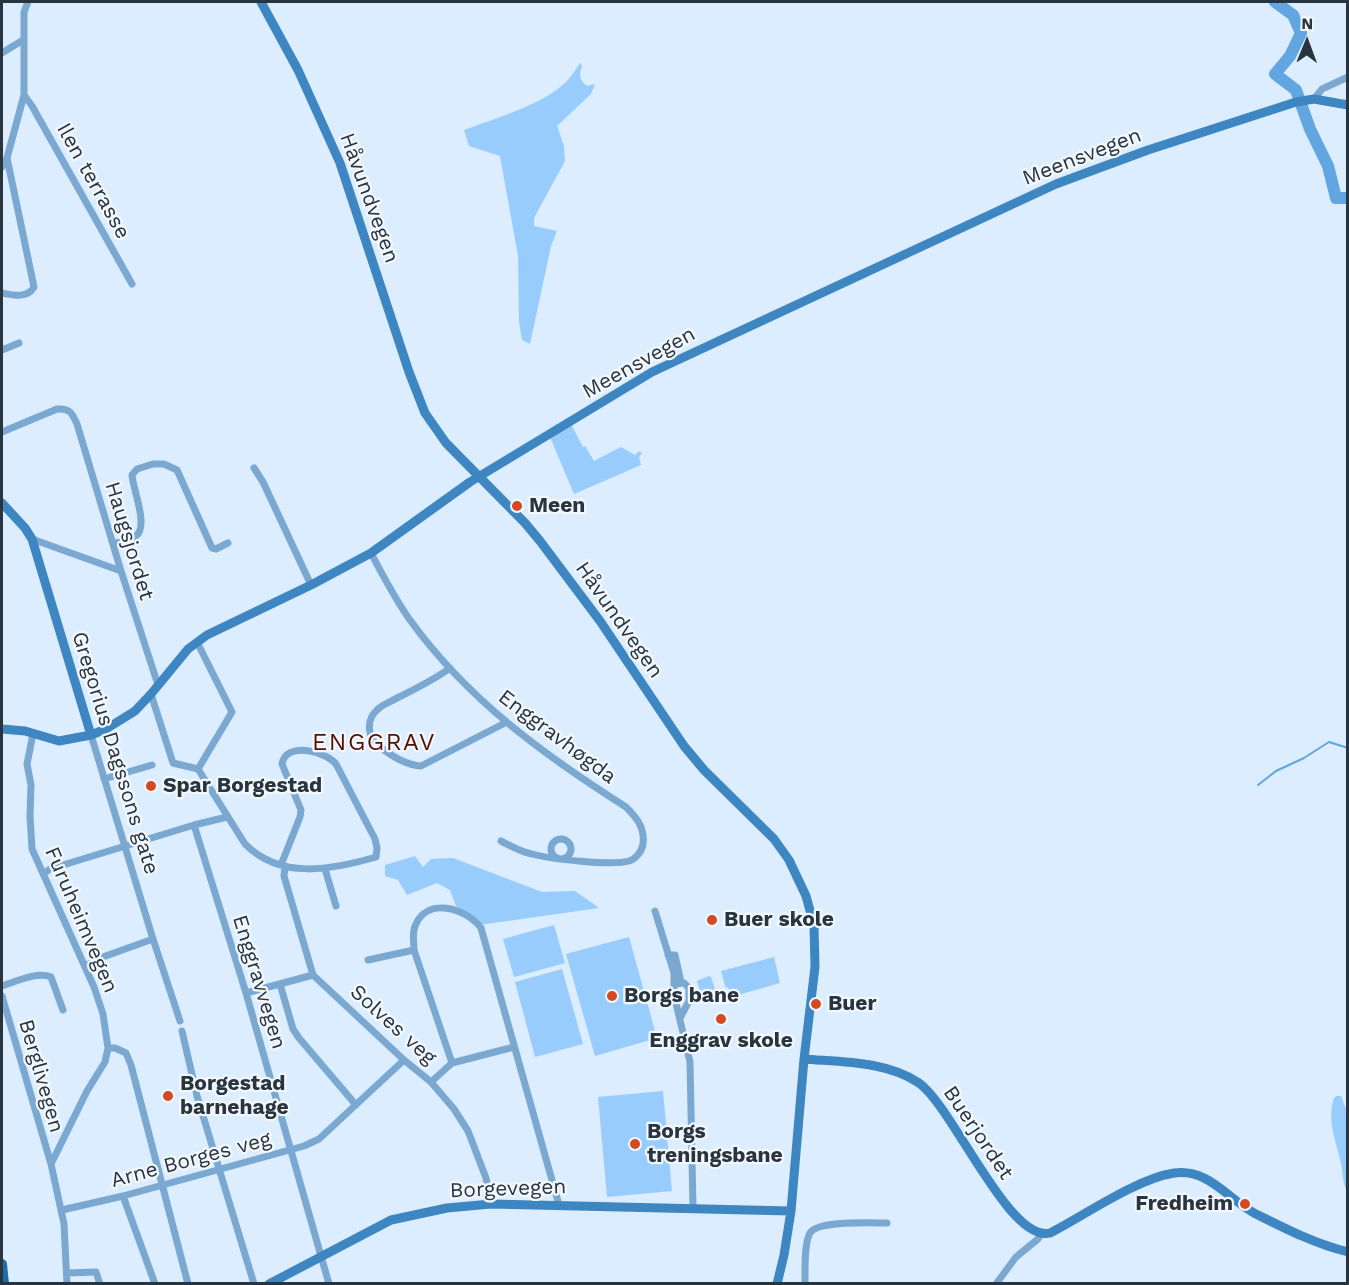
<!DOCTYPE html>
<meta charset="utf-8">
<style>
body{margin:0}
#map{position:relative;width:1349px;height:1285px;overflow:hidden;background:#dbedfe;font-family:"Work Sans",sans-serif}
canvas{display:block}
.frame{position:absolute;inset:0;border:3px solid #28343e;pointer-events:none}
.north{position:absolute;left:1277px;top:12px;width:60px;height:60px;-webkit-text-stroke:4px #f3f8fe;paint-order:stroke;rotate:1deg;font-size:16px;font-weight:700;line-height:24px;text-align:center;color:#28343e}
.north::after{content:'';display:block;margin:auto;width:21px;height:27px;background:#28343e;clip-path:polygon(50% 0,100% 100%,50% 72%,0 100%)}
</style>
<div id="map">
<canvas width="1349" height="1285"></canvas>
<div class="frame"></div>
<div class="north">N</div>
</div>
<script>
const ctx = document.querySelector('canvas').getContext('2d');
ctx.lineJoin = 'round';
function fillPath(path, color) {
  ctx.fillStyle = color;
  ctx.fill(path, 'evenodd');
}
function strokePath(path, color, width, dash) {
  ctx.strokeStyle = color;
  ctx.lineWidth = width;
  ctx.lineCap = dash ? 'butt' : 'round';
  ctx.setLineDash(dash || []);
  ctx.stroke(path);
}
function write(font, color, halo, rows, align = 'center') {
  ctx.font = font + ' "Work Sans",sans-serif';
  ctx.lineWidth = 4.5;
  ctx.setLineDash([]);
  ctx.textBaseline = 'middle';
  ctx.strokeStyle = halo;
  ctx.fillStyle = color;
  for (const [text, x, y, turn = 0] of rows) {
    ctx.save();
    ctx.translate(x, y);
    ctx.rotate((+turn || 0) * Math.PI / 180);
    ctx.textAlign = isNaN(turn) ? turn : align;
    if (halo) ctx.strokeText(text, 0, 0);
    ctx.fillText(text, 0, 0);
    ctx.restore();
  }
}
fillPath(new Path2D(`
 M580 63 582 66C579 74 579 80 587 86L595 84 591 94 557 126 564 146 565 161 534 218V226L557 231 551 246 530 344 522 340 519 322 518 256 500 156 469 146 464 130C494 119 544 104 566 82 572 76 576 69 580 63Z
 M571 424 583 447 585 446 594 461 621 447 635 455 639 451 642 453 639 457 641 465 574 494 550 437Z
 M415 856 423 867 431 859 453 858 542 892 575 891 599 908 479 925C475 915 465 911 456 906L450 890 437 883 407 895 398 880 385 876V865Z
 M554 925 565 963 514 977 503 939Z
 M629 937 657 1038 595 1056 566 954Z
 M774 957 780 983 738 995 725 986 721 971Z
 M562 969 583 1044 535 1057 515 982Z
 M709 976 711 977 717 995 702 998 697 981Z
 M663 1091 672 1191 607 1197 598 1097Z
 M1337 1096H1341L1347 1112V1192C1342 1182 1343 1171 1340 1159 1335 1138 1327 1120 1334 1098Z`), '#98ccfc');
strokePath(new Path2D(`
 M1309 127 1314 126
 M1258 785 1276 771 1304 758 1329 742 1348 748`), '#61a5e1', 2);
strokePath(new Path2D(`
 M1275 2 1293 15 1301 33 1290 56 1275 74 1296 90 1310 129 1328 166 1336 198H1348`), '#61a5e1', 12);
strokePath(new Path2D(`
 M2 53 23 40
 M24 95 32 106 132 284
 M1314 99 1322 89 1348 77
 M2 167 7 158 24 95V12L28 2
 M2 293C13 295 27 299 34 287L7 158
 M2 350 19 343
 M2 432 57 409C70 408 72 413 77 424L121 571 158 685
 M254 468 263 482 311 585
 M32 539 121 571
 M113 544C120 542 130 540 136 536 149 526 133 490 132 475L137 469 153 464H164L177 470 212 548 216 549 228 543
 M371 553C383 576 395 599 410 620 468 700 544 755 626 807 637 818 645 828 643 844 642 851 636 859 629 861 612 866 550 859 532 854 521 852 511 846 501 841
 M197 642 232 712 198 769
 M450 668C434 680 415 689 397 698 391 702 383 704 377 710 366 720 367 737 379 746 390 755 406 765 421 766L505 723
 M151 694 173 763 198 769 245 844C281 880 331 870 376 857L377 848 375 839 336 764C325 751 286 741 282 764L301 810 300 817 281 865
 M33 734 27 764 31 785 30 816 32 849 94 987 103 1014 108 1048
 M91 735 153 939 180 1021
 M104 779 152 765
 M227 817 194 825 246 993 329 1284
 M551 849a10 10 0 1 1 20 0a10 10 0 1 1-20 0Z
 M285 867 284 876 313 975 404 1060 431 1082 454 1109 468 1131 486 1178 491 1204
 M325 869 336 906
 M43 874 50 869 194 825
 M655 911 674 973V995L690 1062 693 1208
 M668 955H675L681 982
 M368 960 414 950
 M85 966 100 958 153 939
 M280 984 293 1029 299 1038 356 1105
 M674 984 684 983 689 988V1001L680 1018
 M2 986C15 982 37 971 51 977L63 1010
 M246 993 313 975
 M2 996 51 1164
 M182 1031 197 1096 254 1284
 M452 1063 414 950C414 942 412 934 415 926 427 896 466 908 481 928L559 1205
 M431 1082 452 1063 514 1047
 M123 1196 155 1284
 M62 1210 123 1196 304 1146 319 1139 404 1060
 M67 1273 96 1272 100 1284
 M67 1284 64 1224 51 1164 87 1091 105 1062 108 1048H115L126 1053 131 1065 188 1284
 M805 1284C805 1271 804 1243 810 1233 818 1220 872 1223 887 1223
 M996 1284 1016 1257 1038 1239 1041 1234`), '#7ba8d1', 7);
strokePath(new Path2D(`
 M261 2 298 70 340 163 409 372 425 413 446 443 525 523 540 541 600 621 684 746 704 770 774 839 789 860 806 896 814 925 815 967 804 1059 791 1211 784 1255 777 1284
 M2 503 25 528 32 539 91 735
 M2 729 25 731 59 741 91 735 106 729 135 711 151 694 188 649 207 635 311 585 371 553 470 482 652 372 1056 184 1148 150 1296 102 1314 99 1348 105
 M804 1059C841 1062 887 1061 919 1083 953 1107 1009 1243 1050 1233 1085 1215 1136 1179 1174 1173 1208 1168 1228 1199 1254 1213 1284 1228 1315 1244 1348 1252
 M269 1284 391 1220 447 1208 491 1204 791 1211`), '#3e86c2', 9);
strokePath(new Path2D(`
 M2 1264 4 1284`), '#216ca6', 10);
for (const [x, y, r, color] of [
 [517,506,6,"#d34a20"],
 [151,786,6,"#d34a20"],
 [712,920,6,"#d34a20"],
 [612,996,6,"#d34a20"],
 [816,1004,6,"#d34a20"],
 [721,1019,6,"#d34a20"],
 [168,1096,6,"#d34a20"],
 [635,1144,6,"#d34a20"],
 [1245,1204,6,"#d34a20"]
]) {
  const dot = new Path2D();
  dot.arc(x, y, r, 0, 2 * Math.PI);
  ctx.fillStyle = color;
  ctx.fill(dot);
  strokePath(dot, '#f3f8fe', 2);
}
write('21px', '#28343e', '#f3f8fe', [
 ["Meensvegen",1082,157,-21],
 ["Ilen terrasse",93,181,61],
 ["Håvundvegen",369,198,70],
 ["Meensvegen",639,363,-29],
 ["Haugsjordet",129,541,73],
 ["Håvundvegen",619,620,55],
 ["Enggravhøgda",557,737,37],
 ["Gregorius Dagssons gate",115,753,73],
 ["Furuheimvegen",81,920,67],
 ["Enggravvegen",259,982,73],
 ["Solves veg",393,1025,42],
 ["Berglivegen",41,1076,74],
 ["Buerjordet",978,1133,56],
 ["Arne Borges veg",191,1160,-15],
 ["Borgevegen",508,1189,-2]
]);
write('bold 21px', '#28343e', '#f3f8fe', [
 ["Meen",529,506],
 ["Spar Borgestad",163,786],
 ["Buer skole",724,920],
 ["Borgs bane",624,996],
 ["Buer",828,1004],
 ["Enggrav skole",721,1041,"center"],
 ["Borgestad",180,1084],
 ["barnehage",180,1108],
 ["Borgs",647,1132],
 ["treningsbane",647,1156],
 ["Fredheim",1233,1204,"right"]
], 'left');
ctx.letterSpacing = '1.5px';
write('24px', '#521000', '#f3f8fe', [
 ["ENGGRAV",374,743]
]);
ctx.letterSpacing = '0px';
</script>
